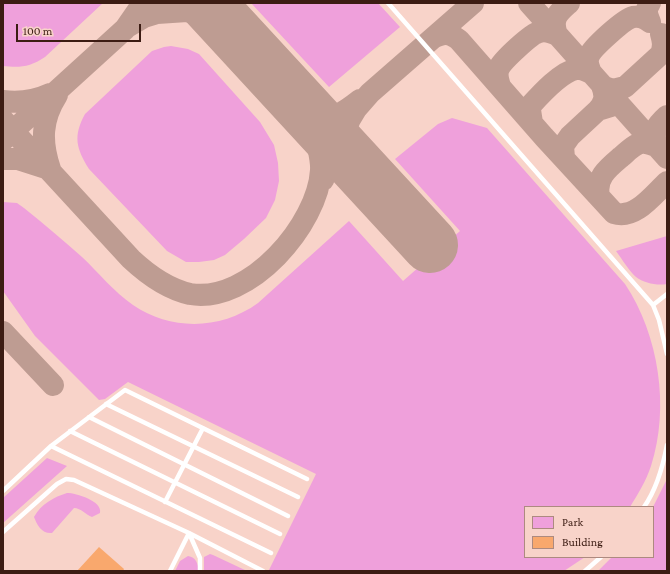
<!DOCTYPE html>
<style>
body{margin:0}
#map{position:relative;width:670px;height:574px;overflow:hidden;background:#f8d3c9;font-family:"Crimson Pro",serif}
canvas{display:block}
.frame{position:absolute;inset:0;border:4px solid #3c1c13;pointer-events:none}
.legend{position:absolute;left:524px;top:506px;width:130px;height:52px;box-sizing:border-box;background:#f8d3c9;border:1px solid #ad8a80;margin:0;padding:5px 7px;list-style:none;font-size:12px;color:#3c1c13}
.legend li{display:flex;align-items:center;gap:8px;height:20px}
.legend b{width:20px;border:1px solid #ad8a80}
.scale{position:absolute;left:16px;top:24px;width:125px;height:18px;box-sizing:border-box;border:2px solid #3c1c13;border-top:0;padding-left:5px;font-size:12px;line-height:14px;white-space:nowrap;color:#3c1c13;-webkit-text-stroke:3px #f8d3c9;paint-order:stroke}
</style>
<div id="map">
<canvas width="670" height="574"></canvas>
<div class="frame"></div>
<ul class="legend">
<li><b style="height:11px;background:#efa0db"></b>Park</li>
<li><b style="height:11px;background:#f9a86d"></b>Building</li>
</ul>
<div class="scale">100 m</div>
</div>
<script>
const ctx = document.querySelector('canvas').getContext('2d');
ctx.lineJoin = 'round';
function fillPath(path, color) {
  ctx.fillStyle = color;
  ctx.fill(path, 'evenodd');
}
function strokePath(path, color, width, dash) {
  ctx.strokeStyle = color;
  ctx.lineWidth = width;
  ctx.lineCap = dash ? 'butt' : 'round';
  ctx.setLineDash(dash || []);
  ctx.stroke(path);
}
fillPath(new Path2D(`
 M3 3H103L45 57C30 67 20 68 3 66Z
 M251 3H378L400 27 329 87Z
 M171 46 188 49 199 54 260 122 274 145 278 163 279 181 275 200 266 218 244 239 225 255 214 260 199 262H186L167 251 89 169C76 148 73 136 85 114L152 51 164 47Z
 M452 118 487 128 625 284C659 335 670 408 651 466 646 481 638 494 630 507H525V557H585L564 571H271L269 570 316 474 128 382 105 399 99 400 35 336 3 291V202L17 203 24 208C44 224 63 240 82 257 99 273 114 292 133 305 171 331 221 330 258 303L349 221 403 281 460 231 395 159 438 124Z
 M667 236V284C657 286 644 283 636 277 629 271 622 259 616 251Z
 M47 458 67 466 3 523V498Z
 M667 479V566L666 571H598L612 557H653V507Z
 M67 493C76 493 103 501 100 513L92 517C86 515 81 508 74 508L52 533C42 534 37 525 34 517 41 504 54 497 67 493Z
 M210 554 213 555 247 571H204V557Z
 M188 556C196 557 198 564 199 571H175L180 561Z`), '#efa0db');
strokePath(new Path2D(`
 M529 3 667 158
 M127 27 144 17 157 13 187 11 206 17 230 28
 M557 35C551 18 558 13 569 3
 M433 38C443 33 449 32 459 40L544 137 614 213C635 220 653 195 667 182
 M591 73C589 67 586 62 589 56 592 48 624 19 633 17 640 16 644 18 650 22 647 15 645 10 650 3
 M500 86C498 80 496 74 499 68 503 60 531 34 539 32 545 30 551 32 557 35
 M3 101C20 103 35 101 50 94
 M598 110C605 102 606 96 602 86L613 90 625 87 661 54C664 46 663 41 661 34L667 36
 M309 113C333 121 341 115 360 100
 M3 120 131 259C147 274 168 289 190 294 250 304 318 224 321 170 322 154 313 129 309 113
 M532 123 530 110 531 105C541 94 561 72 576 69 582 68 586 71 591 73
 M3 140 125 29 143 3
 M564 158 563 146 570 136 598 110 611 106
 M3 159H18L46 168
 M50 169C41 142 41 120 57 95
 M323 180 350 119 356 109 370 93 473 3
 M599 196C595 178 608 168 621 157 626 153 631 147 638 144 644 141 650 144 656 146 653 130 656 126 667 116
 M3 332 53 385`), '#be9c92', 22);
strokePath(new Path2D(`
 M207 3 430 245`), '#be9c92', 56);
fillPath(new Path2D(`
 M99 547 124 569 123 571H77Z`), '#f9a86d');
strokePath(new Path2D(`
 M388 3 653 305 659 320 667 354
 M653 305 667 294
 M106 404 298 497
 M89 417 288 516
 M70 431 280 534
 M51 446 271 553
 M3 491 51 446 125 390 307 479
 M165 502 203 428
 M644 507C656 490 663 466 667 445
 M3 532 57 484 66 479 74 480 189 533 263 571
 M189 533 200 558V571
 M170 571 189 533
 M585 571 601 557`), '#fff', 4.5);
</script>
